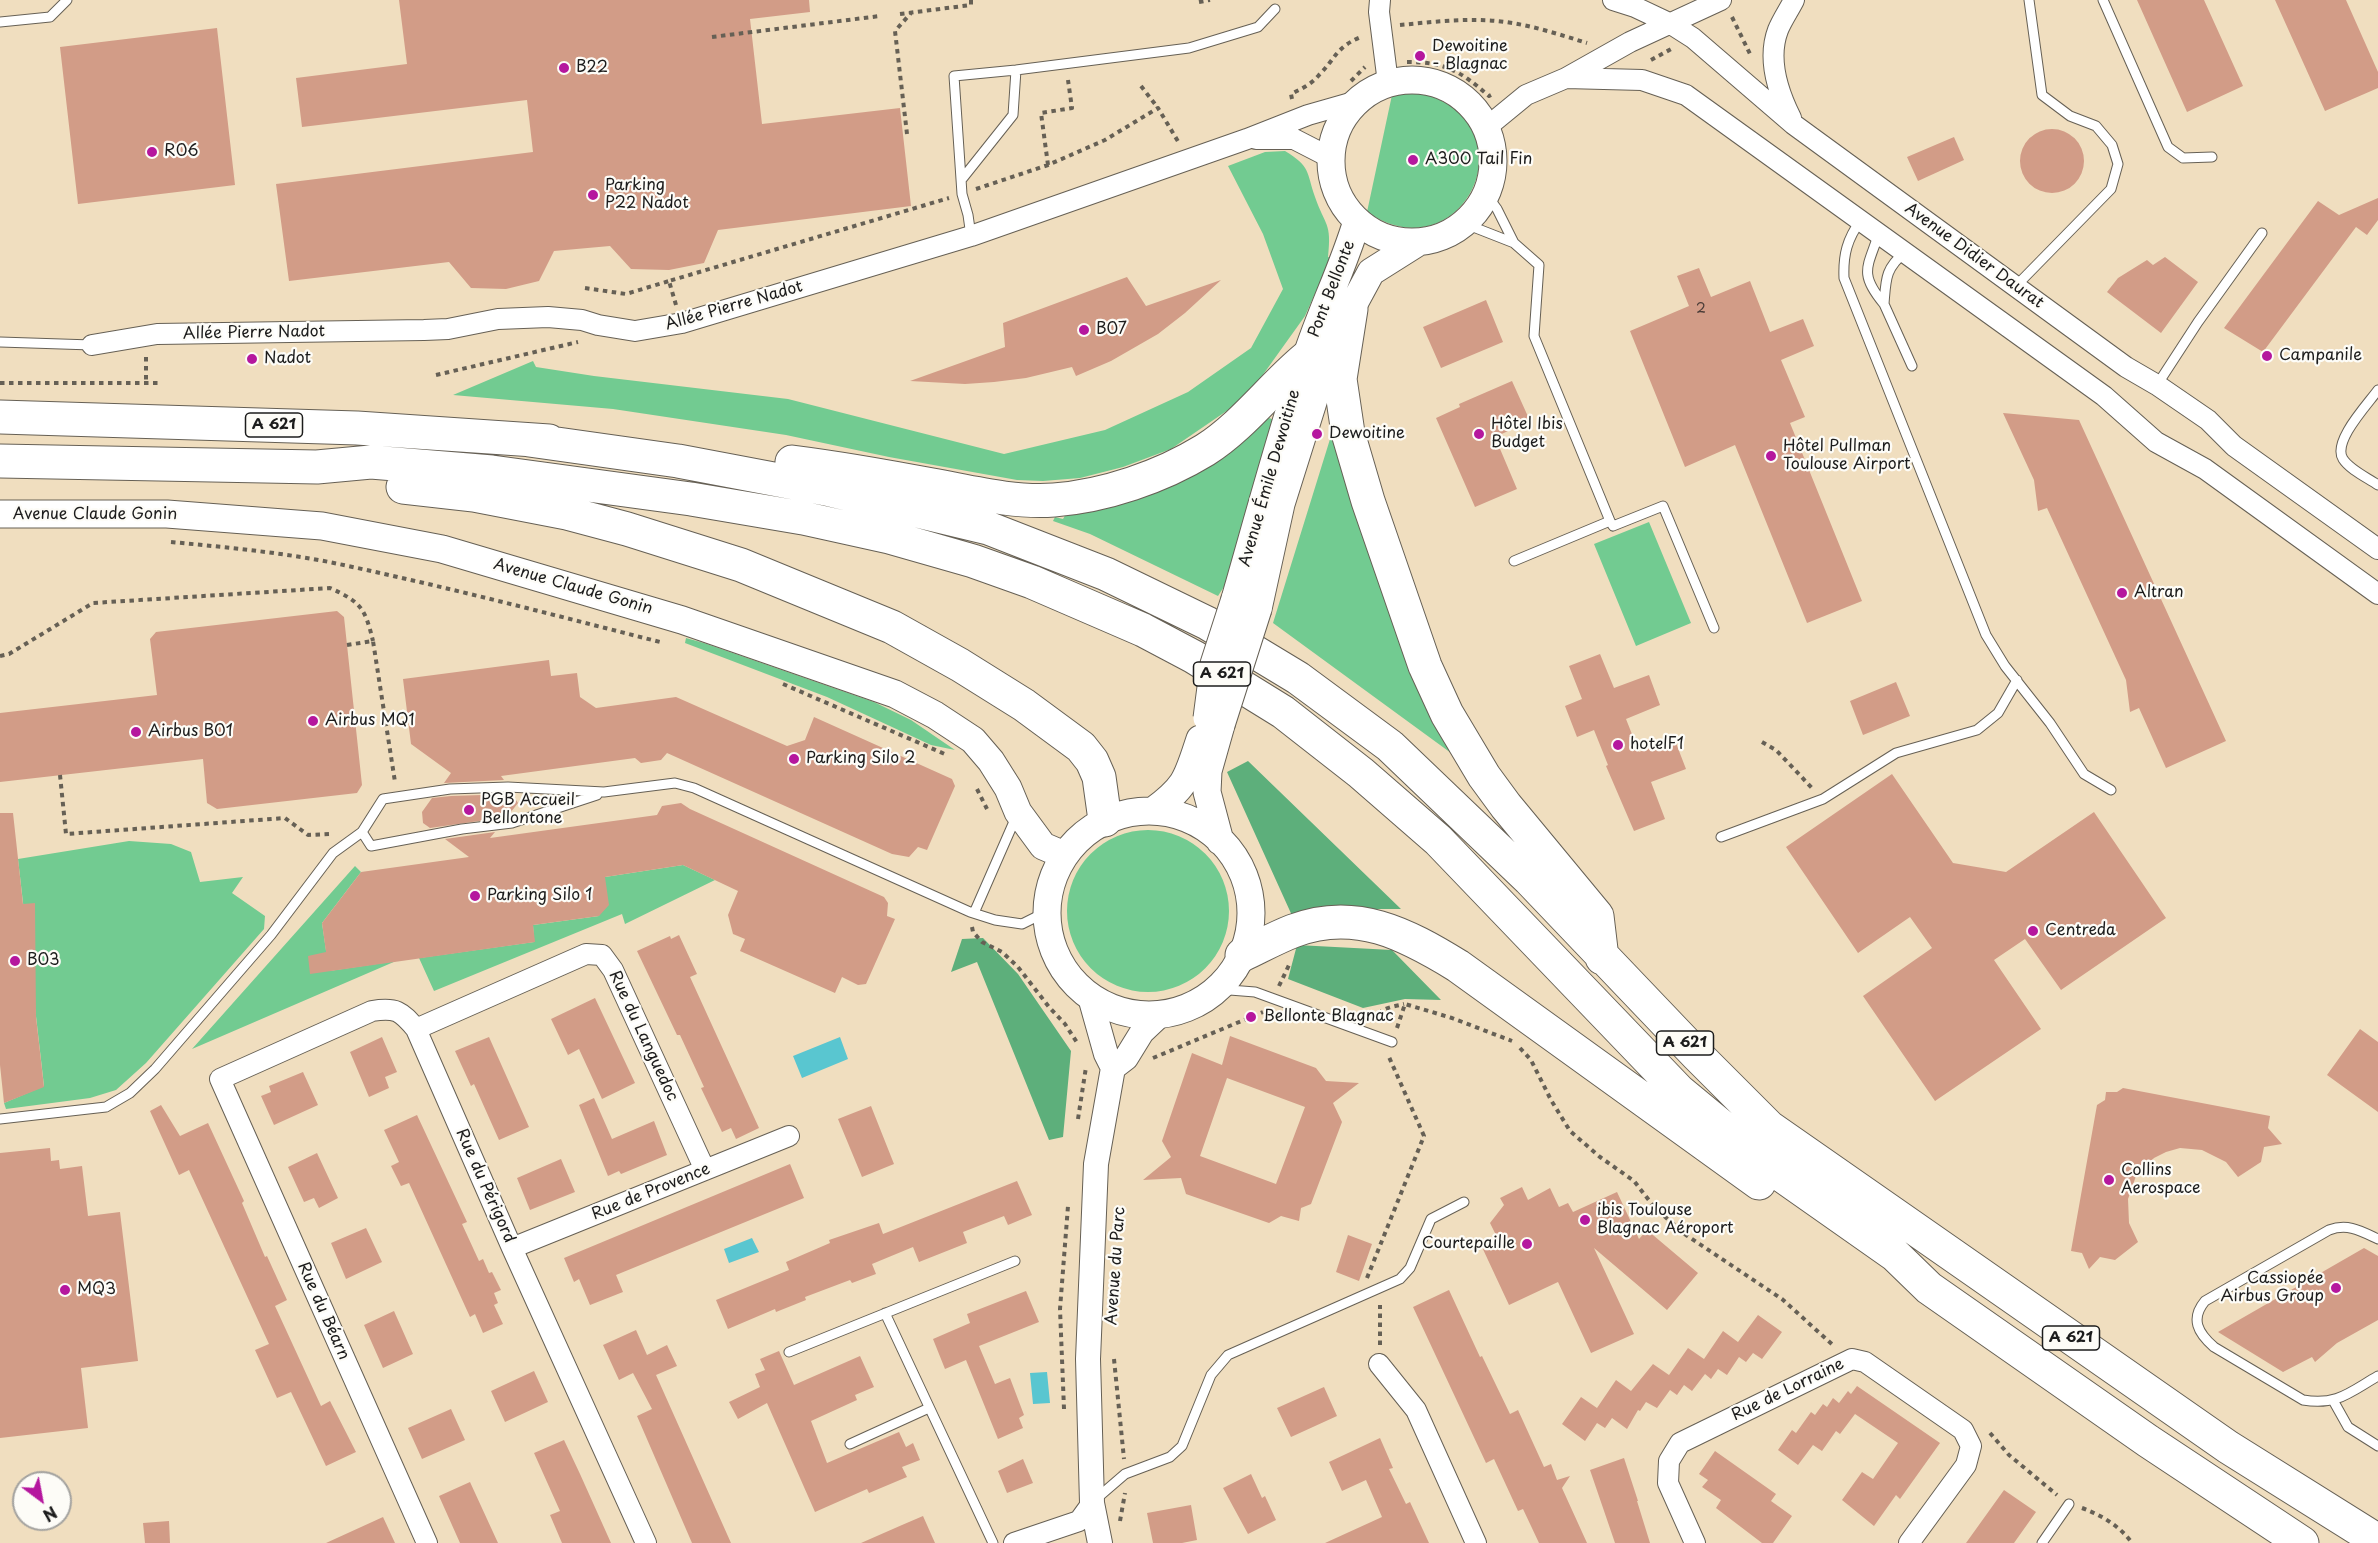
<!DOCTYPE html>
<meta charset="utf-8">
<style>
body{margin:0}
#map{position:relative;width:2378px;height:1543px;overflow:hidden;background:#f0debf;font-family:"Playpen Sans",sans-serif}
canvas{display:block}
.north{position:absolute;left:12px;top:1471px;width:60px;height:60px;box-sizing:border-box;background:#fdfcf7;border:2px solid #a3a29f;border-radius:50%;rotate:148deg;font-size:16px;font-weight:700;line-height:24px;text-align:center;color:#1c1c1c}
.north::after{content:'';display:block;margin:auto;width:21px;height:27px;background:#b5179e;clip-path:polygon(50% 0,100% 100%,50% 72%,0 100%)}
</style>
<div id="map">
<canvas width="2378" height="1543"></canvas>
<div class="north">N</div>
</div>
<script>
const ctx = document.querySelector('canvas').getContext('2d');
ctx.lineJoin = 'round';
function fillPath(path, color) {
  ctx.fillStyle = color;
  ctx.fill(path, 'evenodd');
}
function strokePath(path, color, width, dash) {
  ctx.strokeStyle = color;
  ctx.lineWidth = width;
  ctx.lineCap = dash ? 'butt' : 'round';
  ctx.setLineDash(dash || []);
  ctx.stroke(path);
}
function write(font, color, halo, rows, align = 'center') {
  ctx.font = font + ' "Playpen Sans",sans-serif';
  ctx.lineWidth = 4.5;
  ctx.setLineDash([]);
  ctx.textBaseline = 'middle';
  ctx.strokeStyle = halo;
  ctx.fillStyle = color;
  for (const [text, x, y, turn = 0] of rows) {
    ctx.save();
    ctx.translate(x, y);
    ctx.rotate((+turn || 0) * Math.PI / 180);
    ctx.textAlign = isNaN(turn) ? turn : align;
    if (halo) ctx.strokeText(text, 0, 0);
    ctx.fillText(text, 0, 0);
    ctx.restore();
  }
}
fillPath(new Path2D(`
 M1413 92C1538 114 1466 279 1367 212L1392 95Z
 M1285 151C1311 167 1306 171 1315 197 1325 226 1332 222 1328 257L1331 258 1305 316 1247 397 1171 449 1123 467 1080 478 1043 481 1017 480 889 457 786 435 613 409 453 395 533 361 536 367 594 376 788 399 1004 454 1105 430 1188 392 1251 348 1283 289 1263 234 1228 166 1265 152Z
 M1269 418 1272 419 1273 423 1227 582 1218 596 1090 534 1053 521 1055 517 1063 519 1067 512 1257 427Z
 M1335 423 1451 753 1273 623Z
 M1649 522 1691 623 1636 646 1594 544Z
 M686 638 704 643 874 702 911 720 955 750 931 745 827 697 685 643Z
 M1067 911a81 81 0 1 1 162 0a81 81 0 1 1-162 0Z
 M129 841 171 844 191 852 200 882 243 877 232 893 265 916 264 929 146 1063 116 1090 90 1098 6 1109 4 1103 44 1086 18 859Z
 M683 865 715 880 625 924 622 914 434 991 419 958 534 942 533 925 599 916 605 877Z
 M355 866 361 872 322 923 329 971 396 961 192 1049Z`), '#72cb91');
fillPath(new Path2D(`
 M1248 761 1401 909H1336L1294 920 1227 772Z
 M983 938 1018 974 1071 1051 1063 1137 1049 1140 977 962 951 972 962 939Z
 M1297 945 1392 950 1441 1000 1405 999 1363 1008 1288 979Z`), '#5daf7b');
fillPath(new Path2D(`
 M840 1037 848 1059 802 1078 793 1056Z
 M752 1238 759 1252 729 1263 724 1249Z
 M1047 1372 1050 1403 1033 1404 1030 1373Z`), '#59c6d0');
fillPath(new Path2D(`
 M399 0H809L810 12 750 19 762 124 900 108 911 206 718 230 704 263 669 270 631 269 610 246 554 251 539 281 506 289 471 288 449 262 289 281 276 184 533 152 527 100 302 127 296 78 407 64Z
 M2137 0H2204L2243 86 2187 112Z
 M2275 0H2346L2378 72V88L2325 111Z
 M217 28 235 185 78 204 60 47Z
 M2020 161a32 32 0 1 1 64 0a32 32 0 1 1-64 0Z
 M1954 137 1964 160 1918 181 1907 157Z
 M2378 198V220L2367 235 2356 227 2263 352 2224 328 2318 201 2339 215Z
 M2165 257 2198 282 2161 333 2107 292 2118 278 2147 260 2153 265Z
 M1699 268 1711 297 1750 281 1770 332 1803 319 1814 346 1781 360 1805 417 1790 423 1862 601 1807 623 1735 445 1685 467 1630 331 1689 306 1677 276Z
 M1127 277 1146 306 1221 280 1185 313 1158 334 1111 361 1076 376 1072 367 1026 378 994 382 965 384 910 381 1005 347 1003 323Z
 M1486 300 1503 342 1441 368 1423 327Z
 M1512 381 1530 421 1495 437 1517 489 1475 507 1436 418 1460 407 1459 404Z
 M2003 413 2079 420 2226 741 2166 768 2139 708 2130 712 2126 680 2047 508 2038 511 2034 480Z
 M337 611 344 617 362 785 357 793 217 809 207 803 203 759 0 782V713L157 695 150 639 156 632Z
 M1600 654 1614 688 1649 675 1660 705 1626 719 1639 752 1674 738 1686 769 1651 782 1665 819 1634 831 1606 766 1608 765 1594 730 1577 737 1565 706 1582 699 1569 666Z
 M549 660 551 676 577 673 580 697 596 708 676 697 787 746 805 740 814 717 952 779 955 786 927 850 918 847 909 857 892 854 667 753 661 760 641 763 635 758 501 776 504 780 444 783 451 773 411 744 403 679Z
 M1896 682 1910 716 1863 735 1850 701Z
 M1892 774 1953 863 2006 872 2094 812 2166 918 2061 990 2025 939 1994 960 2041 1029 1935 1101 1863 996 1932 948 1910 917 1858 953 1786 847Z
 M512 794 518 803 507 817 430 828 423 823 422 812 432 798 451 796Z
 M681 803 690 809 884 897 888 903 887 916 895 919 866 984 858 985 842 977 835 993 740 951 745 939 733 934 728 915 738 891 683 865 605 877 609 905 599 916 533 925 535 942 310 974 308 956 326 952 322 923 361 872 469 857 445 839 495 832 490 838 657 815 662 806Z
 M0 813H13L23 904 35 903 36 1017 44 1087 4 1103 0 1065Z
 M679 935 697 974 690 977 759 1128 736 1139 731 1128 722 1132 701 1088 704 1087 680 1035H677L637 951 670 936 671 939Z
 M595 998 635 1083 602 1099 579 1049 568 1055 551 1019Z
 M2360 1029 2378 1042V1112L2327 1075Z
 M1230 1036 1316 1068 1326 1081 1359 1083 1333 1103 1342 1122 1311 1204 1301 1208 1299 1221 1281 1216 1269 1223 1186 1194 1181 1178 1143 1180 1171 1157 1162 1141 1192 1053 1222 1065ZM1227 1078 1305 1107 1276 1184 1200 1156Z
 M382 1037 397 1072 385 1077 389 1088 369 1097 350 1052Z
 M489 1037 529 1127 499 1140 474 1084 471 1086 455 1051Z
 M303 1072 318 1105 274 1125 261 1096 271 1092 269 1086Z
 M2123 1088 2270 1116 2268 1128 2282 1144 2264 1147 2261 1162 2238 1177 2226 1162 2202 1150 2180 1148 2166 1152 2154 1158 2136 1176 2128 1199 2129 1223 2138 1242 2115 1260 2100 1257 2089 1269 2082 1253 2071 1251 2097 1105 2105 1100 2106 1092H2117Z
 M594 1098 612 1139 654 1121 667 1155 621 1174 619 1171 608 1176 579 1105Z
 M161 1105 180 1136 208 1123 244 1201 242 1203 265 1257 267 1256 287 1300 275 1306 321 1406 330 1401 356 1452 326 1466 291 1392 277 1398 255 1350 269 1344 189 1170 179 1175 150 1111Z
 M871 1106 894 1164 862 1177 838 1119Z
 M417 1115 467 1222 462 1224 479 1261 483 1259 489 1273 492 1272 501 1290 494 1293 498 1303 494 1305 503 1324 483 1333 475 1314 470 1317 409 1183 401 1186 391 1166 399 1162 384 1130Z
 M50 1148 51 1161 59 1160 60 1169 82 1166 88 1216 120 1212 138 1361 81 1368 88 1428 0 1438V1153Z
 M317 1153 338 1198 319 1208 314 1198 304 1202 288 1167Z
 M561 1159 575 1192 530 1210 517 1178Z
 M790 1164 804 1198 616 1275 623 1292 590 1305 579 1279 574 1282 564 1258Z
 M1017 1181 1032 1215 1008 1225 1004 1216 963 1232 967 1243 919 1262 913 1247 872 1264 876 1274 852 1283 850 1280 805 1297 806 1300 776 1312 775 1309 728 1329 716 1300 789 1270 786 1262 830 1243 829 1240 879 1223 883 1234Z
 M1522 1187 1528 1200 1550 1188 1559 1207 1568 1203 1573 1212 1617 1192 1639 1239 1647 1230 1698 1273 1667 1310 1594 1248 1634 1334 1591 1353 1558 1282 1509 1305 1481 1245 1497 1237 1490 1223 1504 1205 1500 1198Z
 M366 1228 382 1262 346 1279 331 1243Z
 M1348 1235 1372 1244 1359 1281 1336 1272Z
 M2364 1248 2378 1256V1320L2337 1343 2315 1362 2312 1357 2283 1372 2218 1332Z
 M1449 1290 1480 1357 1482 1356 1510 1414 1518 1410 1544 1467 1551 1464 1557 1480 1570 1476 1562 1488 1587 1543H1539L1523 1509 1518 1511 1494 1459 1486 1463 1413 1307Z
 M1026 1291 1039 1322 979 1346 995 1384 1010 1378 1024 1415 1019 1418 1023 1428 998 1439 966 1360 945 1369 933 1339 970 1323 967 1314Z
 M394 1311 413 1354 383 1368 364 1325Z
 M1758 1315 1782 1332 1762 1359 1753 1353 1746 1362 1739 1357 1727 1375 1718 1369 1711 1379 1705 1374 1692 1391 1684 1385 1677 1395 1670 1390 1657 1408 1646 1402 1640 1411 1638 1410 1627 1429 1612 1418 1605 1428 1597 1423 1585 1441 1562 1424 1581 1397 1597 1408 1616 1380 1631 1391 1653 1364 1669 1375 1688 1348 1704 1359 1723 1331 1738 1342Z
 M636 1330 647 1355 667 1345 677 1366 656 1375 731 1543H692L637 1416 652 1409 633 1373 619 1380 603 1345Z
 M779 1351 794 1385 860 1356 874 1387 855 1395 857 1400 811 1421 827 1463 899 1432 906 1447 913 1443 920 1460 902 1467 907 1477 869 1493 867 1489 815 1512 767 1403 738 1419 729 1402 760 1387 755 1374 765 1370 760 1359Z
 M534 1371 548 1402 505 1422 491 1391Z
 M1857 1386 1940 1443 1900 1499 1896 1495 1874 1526 1842 1500 1862 1472 1873 1479 1898 1443 1855 1414 1840 1434 1836 1431 1822 1451 1813 1445 1798 1465 1778 1450 1792 1430 1796 1433 1811 1412 1815 1415 1823 1404 1827 1407 1833 1398 1839 1403 1848 1391 1851 1394Z
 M1324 1387 1337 1416 1291 1437 1277 1408Z
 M451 1409 465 1440 422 1459 408 1428Z
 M1380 1438 1393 1468 1389 1469 1406 1504 1410 1502 1429 1543H1325L1382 1517 1366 1480 1342 1491 1329 1462Z
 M564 1440 580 1474 611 1543H562L550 1515 560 1511 534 1453Z
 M1715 1451 1776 1494 1771 1501 1792 1516 1773 1543H1762L1716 1508 1721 1500 1702 1487 1708 1480 1699 1474Z
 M1624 1458 1638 1501H1637L1650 1543H1615L1590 1470Z
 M1023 1459 1033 1483 1007 1493 998 1471Z
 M1251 1474 1262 1498 1265 1496 1276 1520 1248 1534 1223 1488Z
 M470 1482 498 1543H460L439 1496Z
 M2004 1490 2036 1512 2014 1543H1966Z
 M1191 1505 1197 1540 1182 1543H1153L1147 1513Z
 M923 1516 935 1543H861L902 1525Z
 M383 1517 395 1543H326Z
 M169 1521 170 1543H145L143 1523Z`), '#d29c87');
const service = new Path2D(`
 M2103 0 2168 147 2183 158 2212 157
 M0 22 50 17 67 0
 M962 179 1013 115 1016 70
 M1486 194 1497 209 1514 243
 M1861 220C1847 239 1843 255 1844 278L1986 635 2005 666 2050 723 2084 774 2111 790
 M1463 223 1514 243 1539 265 1534 336 1610 521 1514 561
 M1879 233C1868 267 1858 273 1884 304 1886 279 1885 269 1905 252
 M971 236 968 215 962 194 954 76 1016 70 1189 48 1258 27 1275 9
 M2015 287 2111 189 2118 164 2112 145 2096 126 2070 116 2042 95 2029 0
 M1884 304 1912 366
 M0 342 92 345
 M2157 385 2198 322 2262 233
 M2378 390C2367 405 2332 442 2343 459 2350 470 2368 478 2378 485
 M1610 521 1613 526 1663 506 1714 628
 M362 832 371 846 462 829 512 823 597 795
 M1721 837 1823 799 1896 753 1977 730 1998 713 2017 680
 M974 913 1016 817
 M1217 989 1255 992 1392 1042
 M0 1119 106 1107 130 1093 155 1069 271 935 333 853 362 832 383 799 450 789 508 787 604 792 675 783 694 788 970 912 995 920 1022 924 1046 912
 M2378 1239C2361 1231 2348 1223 2329 1230L2205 1301C2190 1319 2198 1333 2214 1347L2303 1400C2337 1406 2350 1392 2378 1376
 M885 1313 993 1543
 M789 1352 1015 1261
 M2334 1402 2348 1427 2378 1446
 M850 1444 929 1408
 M1096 1499 1125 1474 1170 1457 1182 1446 1211 1375 1228 1355 1400 1279 1410 1268 1431 1219 1464 1202
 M2042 1543 2069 1504`);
const minor = new Path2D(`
 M1380 0 1379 12 1388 83
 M1613 0 1635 7 1671 24 1693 38 1793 124 2126 367 2157 385 2208 420 2234 446 2378 549
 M1566 78 1642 80 1686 95 2104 396 2156 442 2205 469 2378 594
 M1791 118C1778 92 1767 59 1778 30 1782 20 1789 10 1794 0
 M1487 127 1526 95 1566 78 1630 42 1721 0
 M1256 139H1294L1331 158
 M92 345 157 334 424 330 448 329 498 319 548 317 582 320 598 325 635 331 682 323 971 236 1247 139 1308 115 1357 101
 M416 1029 586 954 602 955 613 970 705 1170
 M512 1248 789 1136
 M1379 1364 1416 1410 1476 1543
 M427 1543 220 1079 372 1011C396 1007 401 1011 416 1029L512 1248 646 1543
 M1014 1543 1079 1521 1092 1503
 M1695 1543 1668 1483 1669 1461 1680 1443 1852 1359 1865 1362 1963 1430 1971 1446 1966 1465 1909 1543`);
const tertiary = new Path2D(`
 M1090 997 1106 1054 1113 1068 1096 1164 1088 1359 1092 1503 1100 1543
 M1113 1068 1126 1058 1142 1032 1160 1015`);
const secondary = new Path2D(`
 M1331 161a81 81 0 1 1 162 0a81 81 0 1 1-162 0Z
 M0 514H167L322 526 442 549 682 620 895 694 935 715 973 740 991 761 1008 788 1018 812 1043 846 1064 855
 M1235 599C1258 519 1280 437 1306 358 1321 311 1343 268 1357 221
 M1258 609 1281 504 1320 380 1351 309 1371 272 1417 243
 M1153 811C1187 786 1187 778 1200 739
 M1047 913a102 102 0 1 1 204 0a102 102 0 1 1-204 0Z
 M1220 841 1207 792 1208 771 1221 725`);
const motorway = new Path2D(`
 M1351 309 1340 379 1348 433 1368 501 1425 666 1447 714 1484 776 1506 806 1597 916 1602 958
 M0 417 357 428 549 441
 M529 440 678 461 826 489 988 528 1106 574 1207 623 1298 678 1390 746 1529 879 1697 1055 1769 1127 2228 1447 2378 1541
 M0 461 317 467 371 462 492 472 691 499 803 518 889 537 973 561 1032 582 1143 630 1194 657 1283 712 1361 773 1438 840 1679 1091 1777 1172 1895 1255 1929 1288 2148 1441 2302 1543
 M792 462C839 468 885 476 932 485 971 492 1013 503 1054 500 1105 496 1161 477 1205 450 1244 425 1271 387 1306 358
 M403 487 474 495 567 513 627 529 741 565 892 627 960 665 1024 705 1081 747 1092 761 1099 777 1105 820
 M1242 955C1259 947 1275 938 1293 931 1355 907 1406 934 1458 966L1759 1183`);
strokePath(service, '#666055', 11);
strokePath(minor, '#666055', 22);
strokePath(tertiary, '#666055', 26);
strokePath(secondary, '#666055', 29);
strokePath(motorway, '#666055', 35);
strokePath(new Path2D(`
 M1199 2 1210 0
 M900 14 971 5V0
 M1732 17 1751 56
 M1400 25C1432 22 1465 18 1497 21 1528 24 1558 34 1587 43
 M712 37 880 16
 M1651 60 1673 48
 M1407 62C1446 62 1460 71 1489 96L1491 95
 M1351 81 1365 67
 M1141 86 1158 108
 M1292 99 1291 94C1301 89 1312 84 1319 75 1336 58 1336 47 1361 37
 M907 134 895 31 911 13
 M1048 165 1041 113 1072 108 1068 80
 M976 189 1048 165 1105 140 1158 108 1179 143
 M585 288 626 294 669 281
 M676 305 669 281 949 198
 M146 357V383
 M436 375 578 342
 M0 383H158
 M171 542C224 547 277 552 329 562 440 585 550 614 660 642
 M347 645 373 641 395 782
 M0 656 9 654 93 603 330 588C361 602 365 608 373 641
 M783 684 947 755
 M1762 742 1776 750 1812 788
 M60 775 66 834 285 818 308 835 331 834
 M977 789 987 809
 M972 927 973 932 982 942 1002 952 1018 967 1049 1007 1065 1024 1078 1044
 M1279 986 1290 963
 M1373 1021C1379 1008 1392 1007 1404 1004
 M1397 1028 1405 1004 1452 1018 1512 1041
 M1520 1048 1531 1060 1551 1100 1570 1131 1600 1157 1634 1181 1655 1208 1686 1235 1782 1299 1834 1346
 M1153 1058 1263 1012
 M1078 1119 1086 1067
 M1367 1278 1424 1136 1389 1057
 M1380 1345V1305
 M1114 1359 1124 1459
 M1064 1409 1060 1309 1068 1206
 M1990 1433 2009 1455 2057 1495
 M2082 1508C2101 1515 2120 1526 2132 1543
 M1120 1521 1125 1493`), '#666055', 4, [4.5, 4.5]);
strokePath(service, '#fff', 9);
strokePath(minor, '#fff', 20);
strokePath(tertiary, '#fff', 24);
strokePath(secondary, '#fff', 27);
strokePath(motorway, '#fff', 33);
const secondaryBridge = new Path2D(`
 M1207 718 1214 664 1235 599
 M1221 725 1258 609`);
strokePath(secondaryBridge, '#666055', 29, []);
strokePath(secondaryBridge, '#fff', 27);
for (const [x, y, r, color] of [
 [1420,56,6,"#b5179e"],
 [564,68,6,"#b5179e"],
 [152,152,6,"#b5179e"],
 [1413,160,6,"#b5179e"],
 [593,195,6,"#b5179e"],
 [1084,330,6,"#b5179e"],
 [2267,356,6,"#b5179e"],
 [252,359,6,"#b5179e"],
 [1317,434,6,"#b5179e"],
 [1479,434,6,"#b5179e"],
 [1771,456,6,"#b5179e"],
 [2122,593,6,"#b5179e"],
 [313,721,6,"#b5179e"],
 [136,732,6,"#b5179e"],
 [1618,745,6,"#b5179e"],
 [794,759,6,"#b5179e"],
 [469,810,6,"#b5179e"],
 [475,896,6,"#b5179e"],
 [2033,931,6,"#b5179e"],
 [15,961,6,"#b5179e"],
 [1251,1017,6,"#b5179e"],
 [2109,1180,6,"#b5179e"],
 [1585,1220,6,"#b5179e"],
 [1527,1244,6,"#b5179e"],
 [2336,1288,6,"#b5179e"],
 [65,1290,6,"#b5179e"]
]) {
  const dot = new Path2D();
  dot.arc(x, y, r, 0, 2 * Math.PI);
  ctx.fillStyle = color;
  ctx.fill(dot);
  strokePath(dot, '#fdfcf7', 2);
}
write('14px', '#4a3c37', null, [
 ["2",1701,309]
]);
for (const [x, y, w] of [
 [274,425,57],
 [1222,674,57],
 [1685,1043,57],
 [2071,1338,57]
]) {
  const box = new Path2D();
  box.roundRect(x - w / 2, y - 12, w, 24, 4.5);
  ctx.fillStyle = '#fdfcf7';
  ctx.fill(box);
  strokePath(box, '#1c1c1c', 1.5);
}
write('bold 15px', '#1c1c1c', null, [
 ["A 621",274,425],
 ["A 621",1222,674],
 ["A 621",1685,1043],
 ["A 621",2071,1338]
]);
write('16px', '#1c1c1c', '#fdfcf7', [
 ["Dewoitine",1432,47],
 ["- Blagnac",1432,65],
 ["B22",576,68],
 ["R06",164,152],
 ["A300 Tail Fin",1425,160],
 ["Parking",605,186],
 ["P22 Nadot",605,204],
 ["B07",1096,330],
 ["Campanile",2279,356],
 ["Nadot",264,359],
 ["Hôtel Ibis",1491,425],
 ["Budget",1491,443],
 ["Dewoitine",1329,434],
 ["Hôtel Pullman",1783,447],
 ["Toulouse Airport",1783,465],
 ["Altran",2134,593],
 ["Airbus MQ1",325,721],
 ["Airbus B01",148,732],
 ["hotelF1",1630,745],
 ["Parking Silo 2",806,759],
 ["PGB Accueil",481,801],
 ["Bellontone",481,819],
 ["Parking Silo 1",487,896],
 ["Centreda",2045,931],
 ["B03",27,961],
 ["Bellonte Blagnac",1263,1017],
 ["Collins",2121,1171],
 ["Aerospace",2121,1189],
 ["ibis Toulouse",1597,1211],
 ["Blagnac Aéroport",1597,1229],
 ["Courtepaille",1515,1244,"right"],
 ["Cassiopée",2324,1279,"right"],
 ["Airbus Group",2324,1297,"right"],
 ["MQ3",77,1290]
], 'left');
write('16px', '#1c1c1c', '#fdfcf7', [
 ["Avenue Didier Daurat",1974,256,36],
 ["Pont Bellonte",1332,289,-69],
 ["Allée Pierre Nadot",734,306,-16],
 ["Allée Pierre Nadot",254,333,-1],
 ["Avenue Émile Dewoitine",1270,478,-74],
 ["Avenue Claude Gonin",95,515],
 ["Avenue Claude Gonin",573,587,16],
 ["Rue du Languedoc",643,1036,65],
 ["Rue du Périgord",485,1186,66],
 ["Rue de Provence",651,1192,-22],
 ["Avenue du Parc",1116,1266,-86],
 ["Rue du Béarn",323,1311,66],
 ["Rue de Lorraine",1788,1390,-26]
]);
</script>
